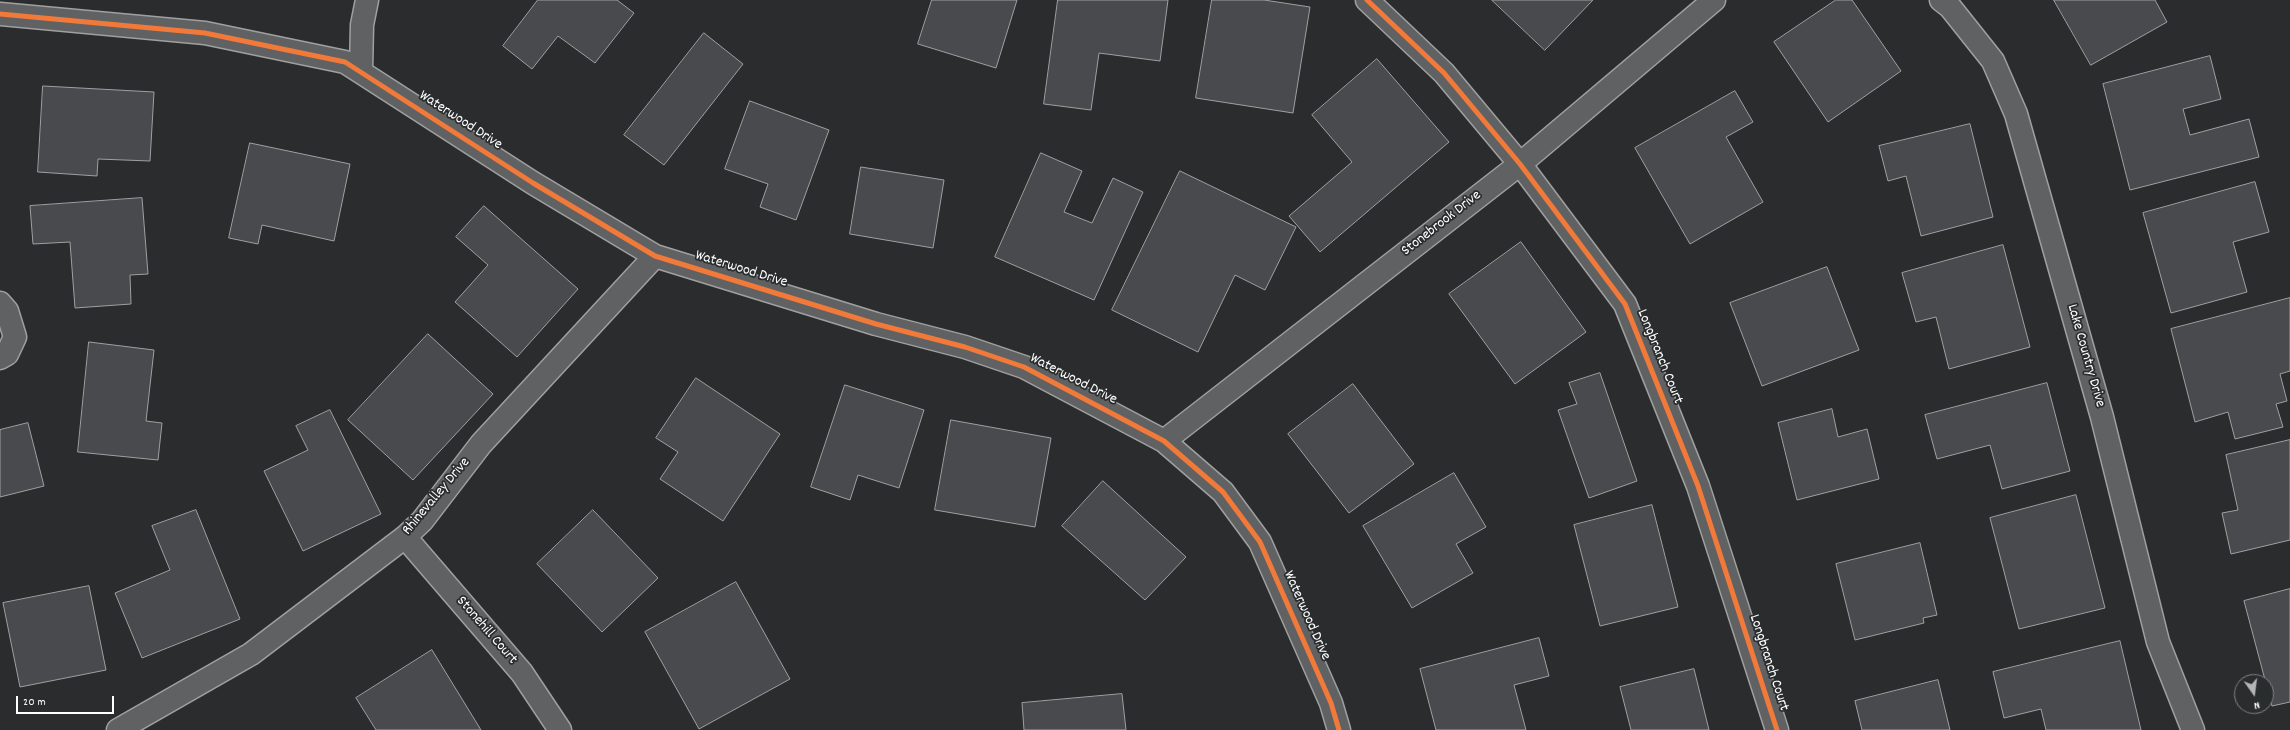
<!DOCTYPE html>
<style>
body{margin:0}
#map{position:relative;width:2290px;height:730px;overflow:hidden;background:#2b2c2d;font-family:Dekko,sans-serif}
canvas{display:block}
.north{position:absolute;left:2234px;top:674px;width:40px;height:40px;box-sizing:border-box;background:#2a2d2e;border:1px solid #7f8182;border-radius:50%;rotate:166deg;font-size:11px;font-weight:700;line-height:16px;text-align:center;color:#fff}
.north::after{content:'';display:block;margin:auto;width:14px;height:18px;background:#b5b5b6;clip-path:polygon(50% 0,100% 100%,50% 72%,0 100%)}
.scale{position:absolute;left:16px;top:696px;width:98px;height:18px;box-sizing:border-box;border:2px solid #fff;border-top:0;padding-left:5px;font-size:12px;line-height:14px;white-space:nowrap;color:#fff;-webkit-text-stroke:3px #2a2d2e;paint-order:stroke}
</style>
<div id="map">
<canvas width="2290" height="730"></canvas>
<div class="north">N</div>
<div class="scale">20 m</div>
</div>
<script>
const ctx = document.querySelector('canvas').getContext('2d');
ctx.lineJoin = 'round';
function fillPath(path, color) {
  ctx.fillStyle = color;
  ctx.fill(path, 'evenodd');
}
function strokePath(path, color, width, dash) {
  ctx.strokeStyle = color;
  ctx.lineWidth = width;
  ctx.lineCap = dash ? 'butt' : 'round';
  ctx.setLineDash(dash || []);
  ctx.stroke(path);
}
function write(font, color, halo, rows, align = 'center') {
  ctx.font = font + ' Dekko,sans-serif';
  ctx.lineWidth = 3.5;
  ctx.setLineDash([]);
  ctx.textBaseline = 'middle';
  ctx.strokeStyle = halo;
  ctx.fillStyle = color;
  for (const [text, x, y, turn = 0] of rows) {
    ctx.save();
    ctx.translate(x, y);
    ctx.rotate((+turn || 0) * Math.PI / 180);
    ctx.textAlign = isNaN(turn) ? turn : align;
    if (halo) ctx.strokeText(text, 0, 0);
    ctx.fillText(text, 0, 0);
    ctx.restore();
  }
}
const building = new Path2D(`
 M538 0H617L634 13 595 63 558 36 532 69 503 46Z
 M932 0H1017L996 68 918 44Z
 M1058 0H1168L1160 61 1099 53 1091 110 1044 104Z
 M1212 0H1264L1310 7 1293 113 1196 98Z
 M1492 0H1593L1545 50Z
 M1836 0H1852L1901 71 1828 122 1774 42Z
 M2054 0H2155L2167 22 2091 65Z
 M704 33 743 64 664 165 624 135Z
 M2210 56 2221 99 2183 109 2190 135 2249 119 2259 157 2130 190 2103 84Z
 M1377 59 1449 142 1320 252 1289 216 1352 162 1312 115Z
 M43 86 154 92 150 161 98 159 97 176 38 172Z
 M1735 91 1753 122 1726 137 1763 202 1690 244 1635 148Z
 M750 101 829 130 796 220 760 207 768 184 725 169Z
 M1970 124 1993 217 1921 236 1906 176 1888 181 1879 146Z
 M250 143 350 164 334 241 262 225 258 244 229 238Z
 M1041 153 1082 171 1064 212 1092 223 1113 178 1143 192 1094 300 995 257Z
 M861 167 944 180 933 248 850 234Z
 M1180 171 1296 227 1265 290 1235 275 1198 352 1112 310Z
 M2255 182 2269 232 2233 242 2247 292 2171 313 2143 213Z
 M142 198 148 274 130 275 131 304 75 308 70 242 33 244 30 206Z
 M484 206 578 289 517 357 455 302 488 265 456 237Z
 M1521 242 1586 332 1515 384 1449 294Z
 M2003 245 2030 347 1949 369 1936 317 1916 322 1902 273Z
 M1827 267 1859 350 1762 386 1730 303Z
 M2290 298V371L2280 374 2287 401 2276 404 2283 427 2235 439 2228 412 2195 422 2171 329Z
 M428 334 493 394 413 480 348 420Z
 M89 342 154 350 146 421 162 423 158 460 78 452Z
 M1600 373 1637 481 1589 498 1558 410 1577 404 1569 383Z
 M696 378 780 434 723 521 660 479 678 452 656 438Z
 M2047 383 2070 471 2002 489 1990 445 1937 459 1925 415Z
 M1353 384 1414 464 1349 513 1288 434Z
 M845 385 924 410 899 488 858 475 850 500 811 487Z
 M1832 409 1838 437 1867 429 1879 479 1797 500 1778 423Z
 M330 410 381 514 303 551 264 471 308 450 296 426Z
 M951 420 1051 438 1035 527 935 510Z
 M28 423 44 486 0 497V430Z
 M2290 440V540L2231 554 2222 513 2238 510 2226 455Z
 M1454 473 1486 527 1456 544 1473 573 1412 608 1363 526Z
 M1103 481 1186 557 1145 600 1062 526Z
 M2076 495 2105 608 2019 629 1990 518Z
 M1652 505 1678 607 1600 626 1574 525Z
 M196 510 240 619 142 658 115 593 170 570 152 526Z
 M593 510 658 578 602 632 537 564Z
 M1920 543 1937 615 1923 618 1924 623 1855 640 1836 564Z
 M736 582 790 679 699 729 645 632Z
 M89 586 106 670 20 687 3 603Z
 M2290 589V702L2272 706 2244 601Z
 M1539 638 1549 676 1514 685 1526 730H1436L1420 669Z
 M2120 641 2141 730H2046L2041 709 2004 718 1993 672Z
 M432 650 481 730H376L356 698Z
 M1694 669 1709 730H1631L1620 687Z
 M1938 680 1950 730H1862L1855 701Z
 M1122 694 1126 730H1024L1022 703Z`);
fillPath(building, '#484a4e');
strokePath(building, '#a0a0a0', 1);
const minor = new Path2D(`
 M1367 0 1444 73 1520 164 1625 304 1698 486 1777 730
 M1941 0 1950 7 1993 61 2016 114 2102 417 2158 642 2193 730
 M0 14 205 33 345 62 533 183 655 256 876 324 965 347 1024 367 1164 441 1223 492 1260 542 1331 703 1339 730
 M361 71 362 25 367 0
 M0 303 7 311 15 337 7 354 0 358
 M1164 441 1520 164 1714 0
 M405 537 522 673 560 730
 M118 730 251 654 405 537 422 521 481 444 655 256`);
strokePath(minor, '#a0a0a0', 25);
strokePath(minor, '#606162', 22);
strokePath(new Path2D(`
 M1367 0 1444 73 1520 164 1625 304 1698 486 1777 730
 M0 14 205 33 345 62 533 183 655 256 876 324 965 347 1024 367 1164 441 1223 492 1260 542 1331 703 1339 730`), '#f17a3a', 5);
write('15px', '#fff', '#2a2d2e', [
 ["Waterwood Drive",460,121,33],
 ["Stonebrook Drive",1442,224,-38],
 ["Waterwood Drive",741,270,17],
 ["Lake Country Drive",2085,356,74],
 ["Longbranch Court",1659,357,68],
 ["Waterwood Drive",1073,380,27],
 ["Rhinevalley Drive",437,497,-50],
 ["Waterwood Drive",1306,616,66],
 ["Stonehill Court",486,631,49],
 ["Longbranch Court",1768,663,72]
]);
</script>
